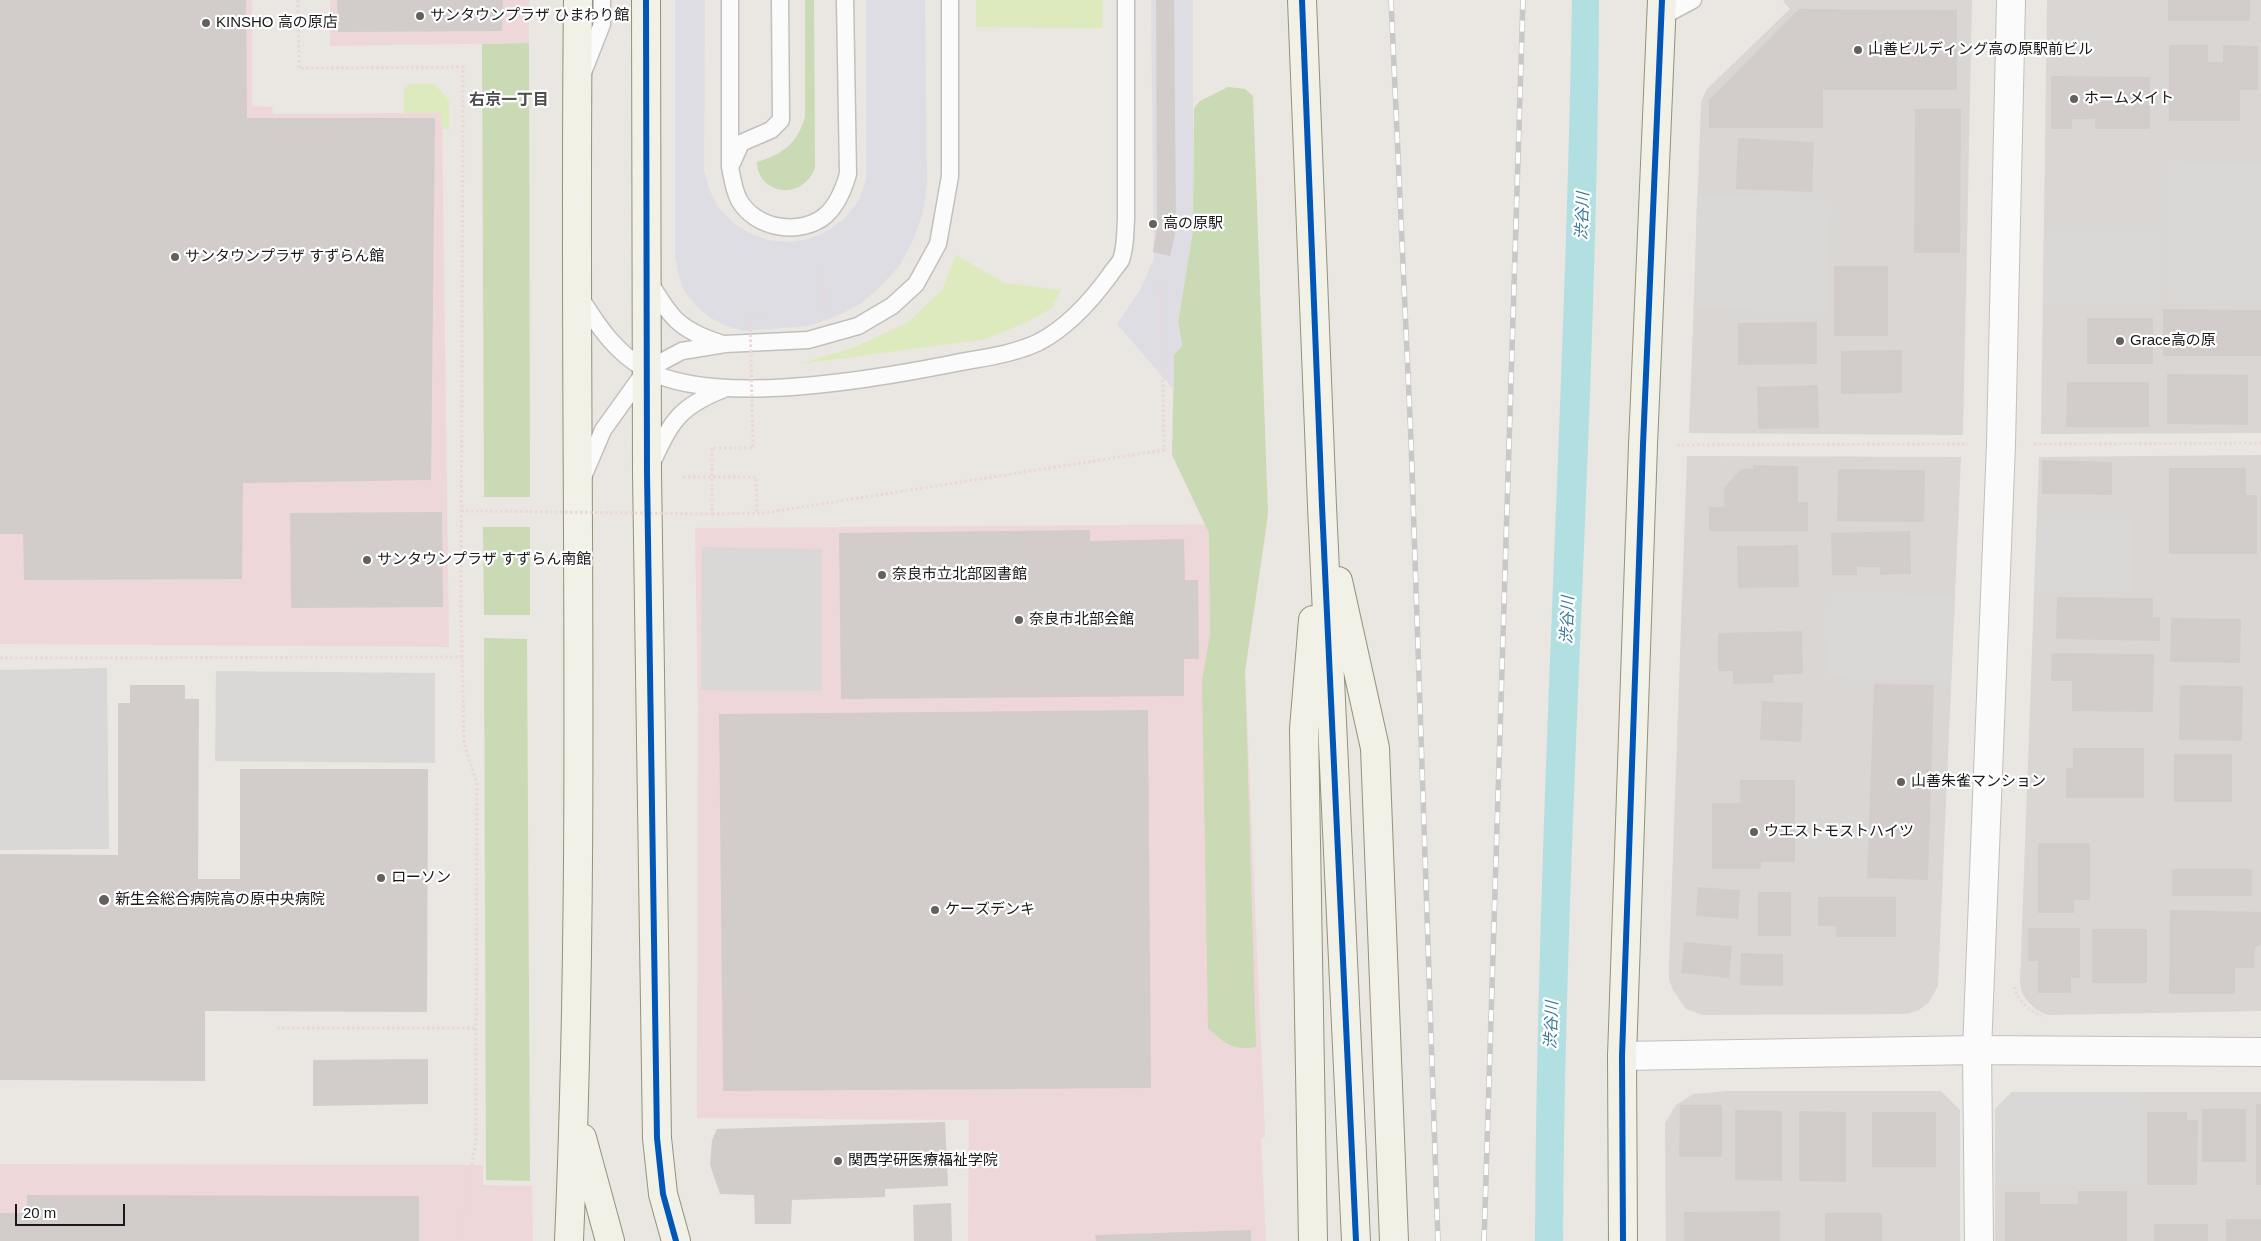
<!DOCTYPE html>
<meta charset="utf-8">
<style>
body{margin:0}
#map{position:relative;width:2261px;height:1241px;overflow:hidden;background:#eae6e2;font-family:Arial,sans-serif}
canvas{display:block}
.scale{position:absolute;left:15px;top:1204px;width:110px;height:22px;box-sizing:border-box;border:2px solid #1a1a1a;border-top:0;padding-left:6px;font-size:15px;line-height:18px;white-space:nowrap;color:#1a1a1a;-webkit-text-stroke:4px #fff;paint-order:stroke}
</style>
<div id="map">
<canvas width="2261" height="1241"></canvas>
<div class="scale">20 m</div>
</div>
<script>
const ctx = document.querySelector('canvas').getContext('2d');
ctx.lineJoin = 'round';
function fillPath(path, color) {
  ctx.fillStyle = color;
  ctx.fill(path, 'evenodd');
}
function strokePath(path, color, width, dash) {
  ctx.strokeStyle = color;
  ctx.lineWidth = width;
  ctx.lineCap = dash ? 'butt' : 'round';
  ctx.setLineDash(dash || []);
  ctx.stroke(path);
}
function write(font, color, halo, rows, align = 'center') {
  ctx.font = font + ' Arial,"Noto Sans JP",sans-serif';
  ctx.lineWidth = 4.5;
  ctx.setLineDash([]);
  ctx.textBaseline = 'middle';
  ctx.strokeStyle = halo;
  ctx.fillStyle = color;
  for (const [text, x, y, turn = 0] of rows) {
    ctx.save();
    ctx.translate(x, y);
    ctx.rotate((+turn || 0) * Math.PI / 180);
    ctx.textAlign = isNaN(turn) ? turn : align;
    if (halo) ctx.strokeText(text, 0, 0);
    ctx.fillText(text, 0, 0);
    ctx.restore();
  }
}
fillPath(new Path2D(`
 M1785 0H1972L1963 435 1689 433 1701 102 1707 89 1790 9 1783 1Z
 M2047 0H2261V433L2041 434Z
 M2261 455V1011L2048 1015 2037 1010 2028 1002 2022 993 2020 982 2039 457Z
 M1687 456 1961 457 1938 986 1929 1002 1919 1010 1907 1014 1702 1015 1686 1009 1673 990 1669 979V967Z
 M1728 1091H1941L1960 1110V1241H1666L1665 1123 1676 1105 1693 1094Z
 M2012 1092H2261V1241H1995V1109Z`), '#d9d6d4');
fillPath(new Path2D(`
 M0 0H252V106L272 107 273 114 442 113 449 647 0 644Z
 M330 0H529V43L330 46Z
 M1267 524 1245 671 1265 1136 1261 1140 1266 1241H968L969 1120 697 1118 698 706 695 528Z
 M0 1164 483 1165V1185L532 1186 533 1241H0Z`), '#eed7d8');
fillPath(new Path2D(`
 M976 0H1103L1102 28 976 27Z
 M410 84H434L449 100V129H442L441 113H404V89Z
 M956 255 1004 283 1061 290 1052 308 1027 322 985 339 800 364 855 347 907 323 942 290Z`), '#ddeabd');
fillPath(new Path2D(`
 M805 0H814L815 168C801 203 757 193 757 162 783 154 797 144 805 117Z
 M529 43 530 497H484L482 44Z
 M1228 87 1245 89 1253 96 1268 514 1245 671 1256 1047C1233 1051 1224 1043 1208 1028L1202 681 1210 634 1209 533 1172 455 1174 355 1182 346 1178 322 1193 230 1194 108 1200 101Z
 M483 527H530V615H484Z
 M484 638 527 639 530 1181 486 1180Z`), '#c9dab4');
fillPath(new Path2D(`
 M2170 162 2261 164V299L2168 298Z
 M1697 196 1830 199 1827 312 1694 308Z
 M2044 233 2159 234V303L2043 304Z
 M2037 519 2132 520V592L2034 591Z
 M702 547 822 549 821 691 701 690Z
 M1831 592 1955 596 1951 681 1828 677Z
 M107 668 109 849 0 850V670Z
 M216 671 435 673V763L215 761Z
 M2012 1092H2140V1182L1995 1183V1109Z`), '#dad8d6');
fillPath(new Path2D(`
 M675 0H705L704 170 709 189 718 207 732 222 749 233 768 240 788 242 809 239 829 230 846 217 859 200 866 180V0H925L927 185 923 213 913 240 900 265 881 286 860 304 835 317 808 326 744 331 726 326 709 317 695 305 684 290 678 274 675 256Z
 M1151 0H1193V230L1178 322 1182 346 1174 355V390L1117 324 1140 290 1154 259Z`), '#dddde3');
fillPath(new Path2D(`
 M1572 0H1599C1597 414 1565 827 1563 1241H1535C1537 827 1565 414 1572 0Z`), '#b2dfe1');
fillPath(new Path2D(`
 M0 0H246L247 118H435L431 480 243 483 242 579 24 580 23 534H0Z
 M337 0H503L502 31 338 32Z
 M1156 0H1174L1176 229 1170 256 1153 252 1157 229Z
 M2168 0H2250V21H2168Z
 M1799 9 1957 10V90H1823V128H1709V100Z
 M2169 45H2208V62H2223V45L2258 46V90H2240V121H2169Z
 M2051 76 2150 77V129H2095V119H2072V129H2051Z
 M1915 109H1961L1960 253H1914Z
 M1738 138 1814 142 1812 192 1736 189Z
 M1834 266H1888V336H1834Z
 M2163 309 2261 310V356H2163Z
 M2087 318H2153V364H2087Z
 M1817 322V364L1738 365V323Z
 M1902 350V393L1841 394V351Z
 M2167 374 2248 375V425L2167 424Z
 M2067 382H2149V427H2066Z
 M1818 385 1819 428 1758 429 1757 387Z
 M2042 460 2112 462V495L2042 494Z
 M1753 465 1798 466V502H1808V531H1709V507H1724V488L1741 469H1753Z
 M2169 468H2246V495H2257V554H2169Z
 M1838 469 1925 470 1924 522 1837 521Z
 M442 512 443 607 291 608 290 513Z
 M1090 530V541L1184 539 1185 580H1198L1199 659H1184V696L841 699 839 533Z
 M1910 531 1911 574 1880 575V567H1857V575H1832L1831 533Z
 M1798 545 1799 587 1738 588 1737 546Z
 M2057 597 2153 598V617H2160V641L2056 639Z
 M2171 618 2241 619 2240 663 2170 662Z
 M1802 631 1803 674 1773 675V683L1733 684V671H1718V633Z
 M2052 653 2154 654 2153 712 2072 711V681H2051Z
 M1874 684 1934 685 1928 880 1867 878Z
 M130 685H185V699H199L198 879H240V769H428L427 1012 205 1011V1081L0 1080V854L118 855V703H130Z
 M2180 685 2243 686 2242 741 2179 740Z
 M1762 701 1803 703 1801 742 1760 740Z
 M1148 710 1151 1088 723 1091 719 714Z
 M2073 748H2144V798H2066V768H2073Z
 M2174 754H2232V802H2174Z
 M1740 780H1795V862H1761V869H1712V803H1740Z
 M2038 843H2090V900H2074V913H2038Z
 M2172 869H2252V896H2172Z
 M1698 887 1740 890 1738 919 1696 916Z
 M1758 892H1791V936H1758Z
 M1818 897H1896V937H1836V926H1818Z
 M2170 910 2261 912V944L2255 948 2254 968H2235V994H2169Z
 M2028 928H2080V978H2071V993H2038V961H2028Z
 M2092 929H2147V983H2092Z
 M1684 942 1732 946 1729 978 1681 973Z
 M1741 953 1783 954V986L1740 985Z
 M428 1059V1104L313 1106V1060Z
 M2256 1104H2261V1185H2256Z
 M1680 1105H1722V1157H1679Z
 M2202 1109H2246V1162H2202Z
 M1735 1110 1782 1111V1181L1735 1180Z
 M1799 1111 1846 1112V1182L1799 1181Z
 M1872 1112H1936V1167H1872Z
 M2147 1112H2187V1120H2198L2197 1185H2147Z
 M945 1122 948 1186 885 1189V1197L792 1200 791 1224H755L754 1195 720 1194 710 1165 712 1140 717 1129Z
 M2078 1191H2127V1241H2005V1192H2040V1204H2078Z
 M27 1195 419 1196V1241H0V1213H27Z
 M951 1203 952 1241H914L913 1205Z
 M1780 1211V1241H1684V1212Z
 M1825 1213H1882V1241H1825Z
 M2226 1219H2261V1241H2226Z
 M2154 1224H2208V1241H2154Z
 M1251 1230V1241H1096L1095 1235Z`), '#d2cdca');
const lane = new Path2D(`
 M730 0V167C732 177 734 191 739 200 756 230 802 236 826 215 837 205 844 188 848 174L845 0
 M1661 17 1693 0
 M584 70 602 24V0
 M732 163 741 143 771 130 781 120 780 0
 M649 281C670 317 679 330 720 343
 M580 297C598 326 615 352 645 369 714 408 875 379 951 364 980 358 1012 355 1039 342 1068 327 1091 301 1110 275 1113 270 1118 265 1121 260 1126 247 1125 232 1126 219V0
 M652 463C671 421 680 406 724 389
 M583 477 603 430 646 370 682 351 725 344 808 340 858 326 892 306 916 284 938 244 950 176V0`);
const street = new Path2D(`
 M1622 1056 1977 1050 2261 1052
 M1979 1241 1977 1050 2001 444 2011 0`);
const secondary = new Path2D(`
 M646 0 647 473 657 1138 663 1194 676 1241
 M1302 0 1322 506 1356 1241
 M1338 581 1375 748 1394 1241
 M1313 620 1304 729 1313 1241
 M582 1138 610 1241
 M569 1241C587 828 573 414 578 0
 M1623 1241 1622 1056 1643 445 1662 0`);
strokePath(lane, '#c2c0be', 19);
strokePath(street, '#c2c0be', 30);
strokePath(secondary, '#94917a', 30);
strokePath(new Path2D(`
 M298 0 299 68 463 67 461 609 464 743 477 783 476 1140 459 1241
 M821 269 824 308
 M2034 444 2261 443
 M1677 445 1968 444
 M683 477H756L757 513
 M461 511H480
 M712 514 764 513 1164 450 1161 279
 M0 658 462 657
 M2014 987C2018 1000 2029 1011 2041 1016
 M277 1028H476`), '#ead7d7', 3, [2.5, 2.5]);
strokePath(lane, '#fcfbfb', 16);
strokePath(street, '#fcfbfb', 28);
strokePath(secondary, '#f2f1e7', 28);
const rail = new Path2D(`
 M1391 0 1411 440 1438 1241
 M1484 1241 1523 0`);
strokePath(rail, '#c9c8c8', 5.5);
strokePath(rail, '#fff', 4, [11]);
strokePath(new Path2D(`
 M480 511 712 514V448H753L750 317 762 315`), '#ead7d7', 3, [2.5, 2.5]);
strokePath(new Path2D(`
 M646 0 647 473 657 1138 663 1194 676 1241
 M1302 0 1322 506 1356 1241
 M1623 1241 1622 1056 1643 445 1662 0`), '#0057b8', 6);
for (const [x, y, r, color] of [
 [420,16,5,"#636160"],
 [206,23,5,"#636160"],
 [1858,50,5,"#636160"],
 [2074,99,5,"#636160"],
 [1153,224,5,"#636160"],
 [175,257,5,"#636160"],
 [2120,341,5,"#636160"],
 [367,560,5,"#636160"],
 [882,575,5,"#636160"],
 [1019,620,5,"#636160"],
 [1901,782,5,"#636160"],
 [1754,832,5,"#636160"],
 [381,878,5,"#636160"],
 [104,900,6,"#636160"],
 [935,910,5,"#636160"],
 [838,1161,5,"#636160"]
]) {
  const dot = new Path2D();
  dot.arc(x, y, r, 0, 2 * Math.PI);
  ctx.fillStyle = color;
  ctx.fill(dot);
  strokePath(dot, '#fff', 2);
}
write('15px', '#1a1a1a', '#fff', [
 ["サンタウンプラザ ひまわり館",430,16],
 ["KINSHO 高の原店",216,23],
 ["山善ビルディング高の原駅前ビル",1868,50],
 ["ホームメイト",2084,99],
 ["高の原駅",1163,224],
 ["サンタウンプラザ すずらん館",185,257],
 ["Grace高の原",2130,341],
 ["サンタウンプラザ すずらん南館",377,560],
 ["奈良市立北部図書館",892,575],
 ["奈良市北部会館",1029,620],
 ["山善朱雀マンション",1911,782],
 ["ウエストモストハイツ",1764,832],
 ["ローソン",391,878],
 ["新生会総合病院高の原中央病院",115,900],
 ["ケーズデンキ",945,910],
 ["関西学研医療福祉学院",848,1161]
], 'left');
write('bold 16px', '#4d4d4d', '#fff', [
 ["右京一丁目",509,101]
]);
write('italic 16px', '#397a99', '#fff', [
 ["渋谷川",1583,216,-88],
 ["渋谷川",1568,620,-88],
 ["渋谷川",1552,1025,-88]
]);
</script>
